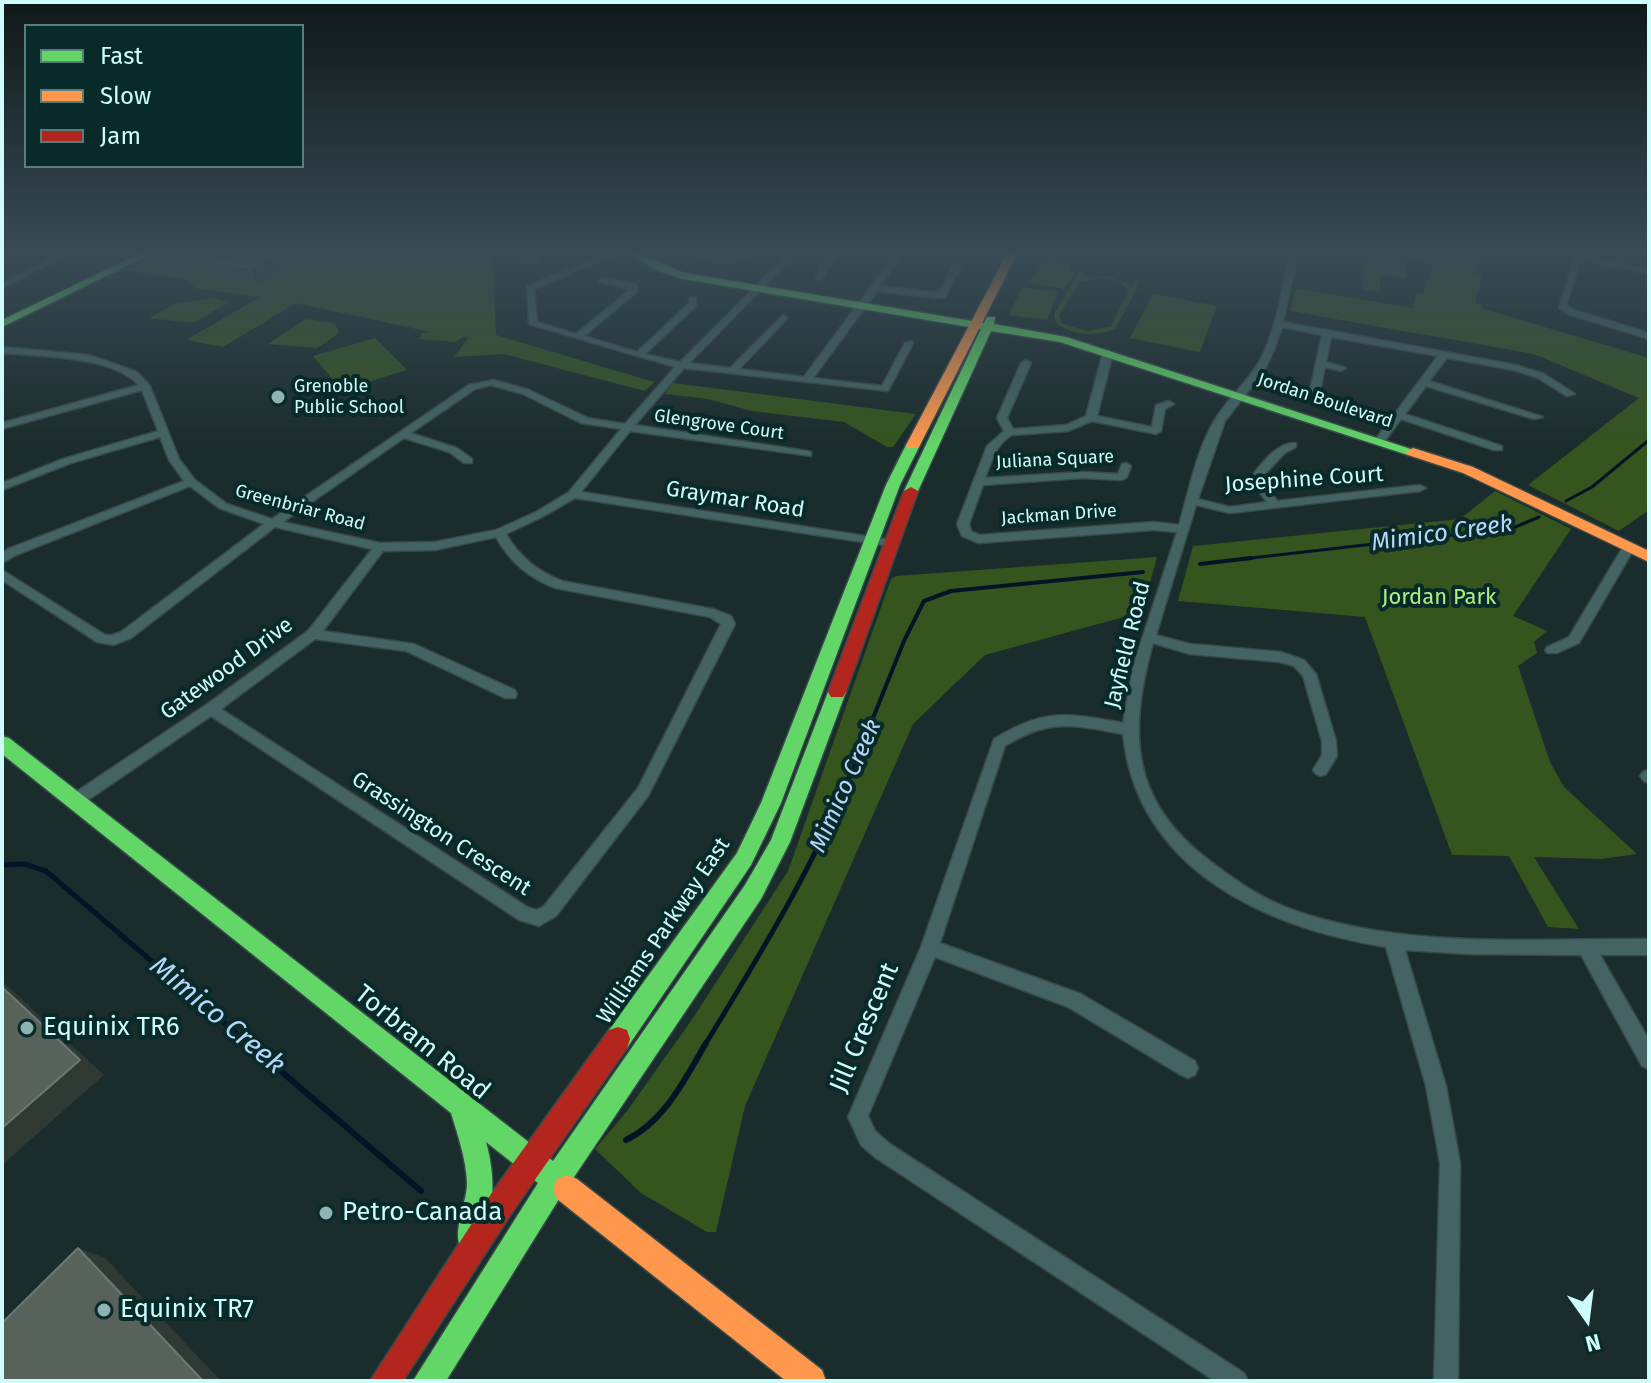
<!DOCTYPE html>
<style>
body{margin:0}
#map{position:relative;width:1651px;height:1383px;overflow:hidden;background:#1b2c2c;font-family:"Fira Sans",sans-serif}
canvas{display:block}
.frame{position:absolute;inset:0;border:4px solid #cdfcfa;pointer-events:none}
.legend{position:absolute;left:24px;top:24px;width:280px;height:144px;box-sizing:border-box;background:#082a29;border:2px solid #577e7d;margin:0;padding:10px 14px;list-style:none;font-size:24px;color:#cdfcfa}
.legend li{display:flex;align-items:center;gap:16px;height:40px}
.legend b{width:40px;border:2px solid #577e7d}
.north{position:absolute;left:1547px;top:1279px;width:80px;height:80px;-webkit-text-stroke:6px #082a29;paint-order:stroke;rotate:166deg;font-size:22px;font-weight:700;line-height:32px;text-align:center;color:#cdfcfa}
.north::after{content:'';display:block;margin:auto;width:28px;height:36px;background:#cdfcfa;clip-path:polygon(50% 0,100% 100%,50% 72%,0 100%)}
</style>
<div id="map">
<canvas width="1651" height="1383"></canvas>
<div class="frame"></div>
<ul class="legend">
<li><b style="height:10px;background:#63d668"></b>Fast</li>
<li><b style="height:10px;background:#ff974d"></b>Slow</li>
<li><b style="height:10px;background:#b3261e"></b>Jam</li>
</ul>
<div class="north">N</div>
</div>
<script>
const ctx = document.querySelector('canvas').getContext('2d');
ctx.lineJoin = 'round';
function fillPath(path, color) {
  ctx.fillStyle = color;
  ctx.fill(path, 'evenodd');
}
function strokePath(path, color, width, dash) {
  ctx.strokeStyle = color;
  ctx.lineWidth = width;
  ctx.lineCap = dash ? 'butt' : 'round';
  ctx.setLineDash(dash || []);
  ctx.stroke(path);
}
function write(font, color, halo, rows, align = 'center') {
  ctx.font = font + ' "Fira Sans",sans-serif';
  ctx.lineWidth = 8;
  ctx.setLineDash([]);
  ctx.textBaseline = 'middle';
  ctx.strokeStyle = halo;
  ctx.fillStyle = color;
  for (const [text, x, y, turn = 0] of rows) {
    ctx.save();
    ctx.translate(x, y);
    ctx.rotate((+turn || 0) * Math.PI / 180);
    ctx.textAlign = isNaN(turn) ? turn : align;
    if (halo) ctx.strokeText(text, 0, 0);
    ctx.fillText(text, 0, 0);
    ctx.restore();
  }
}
fillPath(new Path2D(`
 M165 252 327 254 492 252 496 335 654 382 645 391 504 354 454 357 468 338 463 337 456 342 419 339 422 333 431 332 296 303 223 347 186 340 260 297 195 288 185 279 123 270Z
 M1371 252 1407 264 1406 278 1381 274 1379 292 1363 290 1364 262H1369Z
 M1409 252H1435L1479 260 1475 273 1482 275 1475 303 1481 304 1484 309 1649 358V510L1619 531 1528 485 1639 398 1534 354 1290 311 1296 288 1412 308 1417 292 1423 293 1433 265 1405 259Z
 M1045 260 1072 265 1069 271 1075 272 1064 289 1029 282Z
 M1080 270 1086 271 1083 277H1111L1132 285 1136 280 1141 281 1115 329C1096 337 1070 336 1055 321L1054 314ZM1102 278 1120 282 1129 290 1111 326 1088 331 1062 324 1059 315 1080 282Z
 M1022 287 1058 292 1047 320 1009 315Z
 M1153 294 1217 306 1200 352 1130 338Z
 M212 298 229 302 193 323 149 318 175 304Z
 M306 319 335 323 339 333 317 348 268 344Z
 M375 338 407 370 342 390 313 356Z
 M673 383 916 414 893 447H887L844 422 752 411 708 399 665 394Z
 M1495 491 1571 529 1513 616 1547 631 1534 642 1537 653 1518 666 1550 762 1564 787 1637 854 1601 859 1534 857 1579 929 1548 927 1509 856 1452 855 1365 617 1178 601 1193 546 1460 519Z
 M1157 557 1142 612 985 655 913 724 745 1106 716 1232H707L641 1193 595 1149 627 1111 693 1018 788 871 891 579 896 576Z`), '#35541e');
strokePath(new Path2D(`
 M1566 501 1592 487 1649 440
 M1234 560 1513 528 1539 517`), '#031427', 3);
strokePath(new Path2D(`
 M1200 564 1251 558
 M850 775 904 641 924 601 951 591 1143 572`), '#031427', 4);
strokePath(new Path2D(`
 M2 865 24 864 46 871 250 1045
 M705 1045C759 956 812 870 851 773`), '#031427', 5);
strokePath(new Path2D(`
 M248 1043 421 1191
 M626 1140C665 1121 685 1079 706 1043`), '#031427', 6);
const street = new Path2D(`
 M44 252 60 253V259L2 288V283L52 258Z
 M524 252H541L537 262H524L520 260V254Z
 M611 252H621L534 289 537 322 576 334 631 289 600 282V278L636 284 638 291 584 336 637 352 689 303 690 297H696V306L645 354 680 362 790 252H798L689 363 730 368 783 315 787 318 786 320 739 369 804 377 895 254 902 256 880 286 939 293 954 264 961 266 945 297 936 298 877 291 813 378 882 386 905 343 912 341 913 343 888 391 684 368 635 425 807 451 811 452V456L630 431 581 492 891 540 895 541V547L575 498 544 516 506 534C520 557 537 571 562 581L713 609 731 616 735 624 648 796 556 916 539 926 519 920 211 716 82 804 76 806 70 804 68 800 70 796 206 705 308 631 372 549 275 527 131 638 113 645 97 642 2 580V570L105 635H112L121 632 264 524 219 508 190 486 16 555 2 563V553L8 549 184 481 169 460 160 437 71 463 2 490V483L63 459 158 431 142 390 2 429V423L139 385C112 356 40 356 2 353V347L89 355 137 372 150 386 179 459 195 480 227 504 272 519 469 385 494 380 529 390 588 418 625 424 675 367 529 324 527 286ZM491 385 523 394 581 423 621 429 569 492 536 512 496 530 435 542 380 543 283 522 404 438 449 452 464 463H472V459L457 448 411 433 475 389ZM496 537C510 562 528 577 555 588L710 617 721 624 638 788 544 906 537 910 529 908 221 709 315 639 406 651 505 698H515L517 694 515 690 414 644 323 631 383 551 435 550Z
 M690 252C704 251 716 260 730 259 740 258 745 252 755 252 735 269 711 264 690 252Z
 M833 252H841L828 267 822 279H816L820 266Z
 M1290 252H1298L1283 322 1516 365 1544 374 1575 394 1567 396 1538 378 1514 370 1447 358 1429 381 1543 417 1534 419 1426 386 1405 414 1502 446V450H1494L1401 419 1384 442 1380 443 1375 440 1438 356 1331 337 1326 362 1346 368 1341 371 1325 367 1320 390 1315 393 1310 390 1322 335 1282 327 1274 350 1264 371 1225 421 1198 499 1230 507 1267 502 1257 489 1254 473C1264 461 1278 442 1296 443V447L1285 453 1265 474 1269 489 1277 501 1420 485 1426 488 1420 491 1230 513 1196 505 1156 635 1190 644 1281 652 1304 660 1316 674 1336 741 1337 756 1326 774 1321 776 1316 774 1313 770 1322 755V741L1303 676 1294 666 1280 662 1190 654 1153 643C1128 733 1130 801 1210 861 1236 881 1262 899 1293 910 1406 950 1533 938 1649 939V955H1600L1649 1040V1069L1642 1066 1581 955 1468 954 1405 950 1446 1086 1460 1163 1458 1381H1434L1440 1163 1426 1086 1386 947C1266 928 1137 870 1123 734 1073 725 1051 718 1005 746L940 943 1081 994 1195 1061 1198 1068 1195 1075 1188 1078 1181 1075 1068 1007 935 957 868 1116 875 1131 890 1144 1244 1373 1248 1381H1215L876 1158 861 1145 848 1117 921 947 994 739C1044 708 1068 713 1123 723L1133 667 1177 532 1154 530 978 543 962 536 957 524 987 446 1004 431 997 418 1021 363 1026 360 1031 363 1007 418 1013 429 1066 425 1086 416 1103 353 1108 350 1113 353 1097 416 1152 427 1156 405 1169 401 1174 404 1165 409 1161 431 1156 434 1092 421 1068 431 1012 435C995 445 992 461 985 478L1083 472 1118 474 1122 464 1126 463 1131 466 1127 477 1122 480 1083 478 983 485 969 524 971 531 980 535 1154 522 1179 525C1189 491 1196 452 1214 421 1229 396 1252 379 1264 352 1278 321 1282 286 1290 252Z
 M1553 252 1578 254 1649 270V274L1581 259 1566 305 1574 310 1649 333V339L1568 314 1559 308 1574 258Z
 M1629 543 1635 547 1579 643 1557 653H1547L1545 650 1547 647 1569 637 1623 547Z
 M1648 770H1649V783L1644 781 1640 776 1643 772Z`);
const fast = new Path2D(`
 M143 252H155L2 327V320Z
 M627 252C646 251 666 267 685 273L984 323 987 317H995L994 324 1066 337 1420 452 1418 455H1408L1060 342 991 331 918 491 916 494H906L904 491 981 329 683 279 656 270Z
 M913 441 920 445 900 485 781 803 751 865 627 1048 618 1051 609 1048 606 1039 609 1030 737 853 761 803 886 485 906 445Z
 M837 685 846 692 790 842 761 899 574 1177 581 1189 577 1199 567 1203 559 1199 446 1381H413L538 1183 486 1142C496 1178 495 1211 480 1246L470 1250 460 1246C453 1228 467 1203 467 1183 466 1159 458 1136 451 1113L2 754V736L9 738 553 1161 745 885 771 840 828 692Z`);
const slow = new Path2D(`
 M1008 252H1018L920 445 918 448H908L906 445Z
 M1413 448 1473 467 1649 551V562L1463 473 1408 455 1406 452Z
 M567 1175 577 1179 822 1370 826 1381H786L557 1199 553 1189 557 1179Z`);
const jam = new Path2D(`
 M911 487 918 491 846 692 843 697H831L828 692 904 491Z
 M618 1027 627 1030 630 1039 627 1048 511 1214 403 1381H370L491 1194 609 1030Z`);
strokePath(street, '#374a4a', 3);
strokePath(fast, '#374a4a', 3);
strokePath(slow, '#374a4a', 3);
strokePath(jam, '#374a4a', 3);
fillPath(street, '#446463');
fillPath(fast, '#63d668');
fillPath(slow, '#ff974d');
fillPath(jam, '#b3261e');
fillPath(new Path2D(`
 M301 259 258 285 214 276 206 260Z`), '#485047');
fillPath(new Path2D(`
 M279 252H298L301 259 258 285 251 268Z
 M2 981 104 1075 2 1165Z
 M78 1248 105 1258 221 1381H203Z`), '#303a34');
const building = new Path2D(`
 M218 252H279L251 268 206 260Z
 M2 987 80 1060 2 1128Z
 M78 1248 203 1381H2V1323Z`);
fillPath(building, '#56625a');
strokePath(building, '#697a73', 2);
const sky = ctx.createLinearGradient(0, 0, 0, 445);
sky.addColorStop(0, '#0f1818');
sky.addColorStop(0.57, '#394b56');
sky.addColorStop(1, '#394b5600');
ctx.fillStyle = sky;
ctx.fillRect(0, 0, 1651, 445);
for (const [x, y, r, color] of [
 [278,397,8,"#8fb3b2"],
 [27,1028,8,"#8fb3b2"],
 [326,1213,8,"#8fb3b2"],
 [104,1310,8,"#8fb3b2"]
]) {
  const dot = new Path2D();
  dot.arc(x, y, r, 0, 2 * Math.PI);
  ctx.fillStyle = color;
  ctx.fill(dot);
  strokePath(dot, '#082a29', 3);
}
write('18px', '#cdfcfa', '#082a29', [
 ["Grenoble",294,387],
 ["Public School",294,408]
], 'left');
write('18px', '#cdfcfa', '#082a29', [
 ["Jordan Boulevard",1325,401,18],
 ["Glengrove Court",719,425,8],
 ["Juliana Square",1055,460,-3],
 ["Greenbriar Road",300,508,15],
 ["Jackman Drive",1059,515,-4]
]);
write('22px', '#cdfcfa', '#082a29', [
 ["Josephine Court",1304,480,-4],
 ["Graymar Road",735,500,9],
 ["Jayfield Road",1128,645,-76],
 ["Gatewood Drive",227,669,-36],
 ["Grassington Crescent",441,834,33],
 ["Williams Parkway East",664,931,-56]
]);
write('22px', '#aeef7e', '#082a29', [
 ["Jordan Park",1439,598]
]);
write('italic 24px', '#b6d6fc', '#082a29', [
 ["Mimico Creek",1442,534,-8],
 ["Mimico Creek",846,786,-66]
]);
write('26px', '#cdfcfa', '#082a29', [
 ["Equinix TR6",43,1028],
 ["Petro-Canada",342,1213],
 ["Equinix TR7",120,1310]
], 'left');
write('26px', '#cdfcfa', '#082a29', [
 ["Jill Crescent",865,1028,-67],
 ["Torbram Road",422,1043,39]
]);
write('italic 28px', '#b6d6fc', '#082a29', [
 ["Mimico Creek",217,1016,40]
]);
</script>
